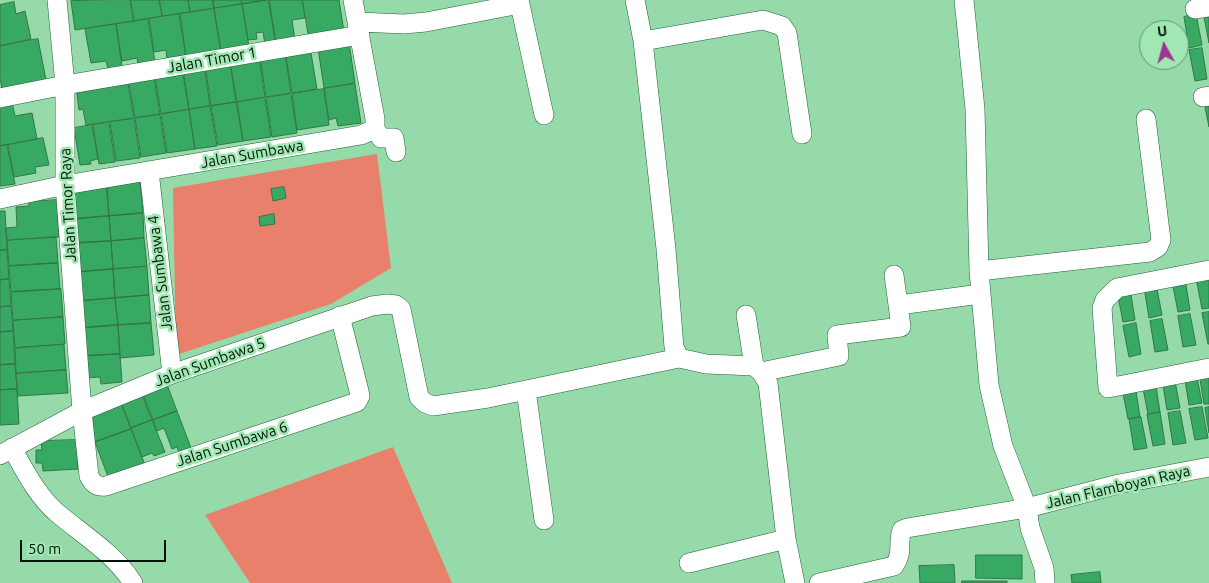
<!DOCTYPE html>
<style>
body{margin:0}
#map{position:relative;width:1209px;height:583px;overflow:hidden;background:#95daa8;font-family:Ubuntu,sans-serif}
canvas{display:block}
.north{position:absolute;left:1139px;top:20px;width:50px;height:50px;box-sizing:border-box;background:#a1e7b4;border:1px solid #61926e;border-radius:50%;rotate:353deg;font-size:14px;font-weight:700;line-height:20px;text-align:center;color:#001304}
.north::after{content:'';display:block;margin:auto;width:18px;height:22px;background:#a03494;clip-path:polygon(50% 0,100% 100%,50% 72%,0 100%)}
.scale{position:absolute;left:20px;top:540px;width:146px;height:22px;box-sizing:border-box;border:2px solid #001304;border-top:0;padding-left:6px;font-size:15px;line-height:18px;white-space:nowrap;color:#001304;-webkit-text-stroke:4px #a1e7b4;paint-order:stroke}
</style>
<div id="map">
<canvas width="1209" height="583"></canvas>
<div class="north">U</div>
<div class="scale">50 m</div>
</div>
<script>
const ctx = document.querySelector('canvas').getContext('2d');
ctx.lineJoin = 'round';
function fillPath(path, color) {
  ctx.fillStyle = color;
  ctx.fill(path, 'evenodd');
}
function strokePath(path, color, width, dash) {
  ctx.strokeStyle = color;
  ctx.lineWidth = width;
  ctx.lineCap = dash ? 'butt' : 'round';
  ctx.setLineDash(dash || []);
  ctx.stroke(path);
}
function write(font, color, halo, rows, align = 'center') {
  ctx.font = font + ' Ubuntu,sans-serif';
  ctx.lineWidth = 5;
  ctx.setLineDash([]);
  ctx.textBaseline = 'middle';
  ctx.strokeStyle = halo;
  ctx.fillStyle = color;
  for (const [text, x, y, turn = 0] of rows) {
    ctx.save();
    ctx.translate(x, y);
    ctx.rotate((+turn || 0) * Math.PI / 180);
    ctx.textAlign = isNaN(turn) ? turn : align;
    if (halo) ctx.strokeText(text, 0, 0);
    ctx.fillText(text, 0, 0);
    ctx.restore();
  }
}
fillPath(new Path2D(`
 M377 154 391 268 331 304 176 355 173 188Z
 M393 447 452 583H250L205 515Z`), '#e9806b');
const building = new Path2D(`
 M130 0 134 21 75 30 71 1Z
 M131 0H159L162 16 134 21Z
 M160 0H188L190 12 163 16Z
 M189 0H213L214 8 190 12Z
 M213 0H241L242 4 214 8Z
 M242 0H267L242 4Z
 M269 0 276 43 265 45 263 32 256 33 257 39 248 40 242 4Z
 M269 0H302L305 18 292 20 295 40 276 43Z
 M303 0H339L344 32 309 38Z
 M14 2 16 14 25 11 31 39 0 46V5Z
 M242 4 249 47 221 52 214 9Z
 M214 9 221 52 186 57 180 14Z
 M1209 11V43L1203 12Z
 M179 14 186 57 167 60 166 50 154 52 149 19Z
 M1196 14 1202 45 1189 48 1184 17Z
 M148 19 155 62 138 65 137 58 122 61 116 24Z
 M116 24 122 67 108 69 106 61 91 63 85 29Z
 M38 39 46 80 2 89 0 78V46Z
 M349 43 355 83 324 88 318 48Z
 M1202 48 1207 79 1195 81 1189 50Z
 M285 53 291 93 266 97 260 57Z
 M311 53 317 89 292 93 286 57Z
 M259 57 265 97 237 102 230 62Z
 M230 62 236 102 211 106 205 65Z
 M204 65 210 106 189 109 183 69Z
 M182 69 189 109 161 114 155 78Z
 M127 78 134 118 86 125 83 109 79 110 76 86Z
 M154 78 160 114 135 118 129 83Z
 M355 84 361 123 338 126 336 118 329 120 324 89Z
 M324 89 329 125 297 130 292 94Z
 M291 94 297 133 272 137 266 98Z
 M265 98 271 137 243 141 237 102Z
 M1209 101V127L1204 102Z
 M12 102 15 116 32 113 37 139 0 146V105Z
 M236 102 243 141 218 145 211 106Z
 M210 106 217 146 195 149 189 110Z
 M189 110 195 149 167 153 161 114Z
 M160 115 166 153 141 157 135 118Z
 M134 119 140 158 116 161 110 122Z
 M109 123 115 162 99 164 93 125Z
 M92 125 98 159 90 161 91 164 80 165 74 128Z
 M43 138 49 165 35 167 36 173 14 177 8 145Z
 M7 145 15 184 0 186V146Z
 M140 181 143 213 109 216 107 183Z
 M106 183 109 216 73 219 71 186Z
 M284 187 286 198 273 201 271 189Z
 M57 200 59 237 7 240 6 228 17 227 16 207 29 206V202Z
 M0 211H5L7 250H0Z
 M143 213 144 238 111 241 109 216Z
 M274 214 275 224 260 226 259 217Z
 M109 216 111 241 76 243 73 219Z
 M56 237 58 263 9 266 7 241Z
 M144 238 147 266 113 269 111 241Z
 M111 241 113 269 78 272 76 243Z
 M0 250H7L9 279 0 280Z
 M58 263 60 289 11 292 9 266Z
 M147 267 149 295 115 298 113 269Z
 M113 269 115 298 80 301 78 272Z
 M1209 276V308L1202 309 1196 278Z
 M9 279 11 306 0 307V280Z
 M1185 279 1190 310 1178 312 1172 281Z
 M1156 284 1162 315 1149 318 1144 287Z
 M61 289 63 317 13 320 11 292Z
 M1130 289 1135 320 1123 322 1117 291Z
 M149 295 151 323 118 325 115 298Z
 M115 298 118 325 82 328 80 301Z
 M11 306 13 331 0 332V307Z
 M1209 312V344H1208L1202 313Z
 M1190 314 1196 345 1183 347 1178 316Z
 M63 317 65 344 15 348 13 321Z
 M1162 319 1168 350 1155 352 1150 321Z
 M151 323 154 355 120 358 118 325Z
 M1136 323 1141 354 1129 357 1123 326Z
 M118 325 120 354 84 356 82 328Z
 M13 331 15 364 0 365V332Z
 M64 345 66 370 16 373 15 348Z
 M120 354 122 382 101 384 100 377 86 378 84 356Z
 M15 364 17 389 0 390V365Z
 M66 370 68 393 18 396 16 374Z
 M1196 372 1202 403 1189 405 1184 374Z
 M1209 372V404H1204L1199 373Z
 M1174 376 1180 408 1167 410 1162 379Z
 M1155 380 1160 412 1148 414 1142 383Z
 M166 382 177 411 153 420 142 392Z
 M1135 385 1140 417 1128 419 1122 388Z
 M17 389 19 424 0 425V390Z
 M141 392 152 420 131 428 120 400Z
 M120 400 131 429 95 442 84 413Z
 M1202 407 1208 438 1195 440 1189 409Z
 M1209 407V433L1205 408Z
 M177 411 191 448 179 453 177 447 172 449 164 428 157 431 153 420Z
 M1180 411 1186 443 1173 445 1168 413Z
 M1160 412 1165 444 1153 446 1147 415Z
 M1141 417 1147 448 1134 450 1129 419Z
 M152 420 165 452 154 456 152 453 142 457 131 428Z
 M131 429 145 465 109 479 95 442Z
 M77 440 78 469 43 471 42 463H36V450H42L41 441Z
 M976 555H1022V579L976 578Z
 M954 565 955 583H920L919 566Z
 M1100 572 1101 583H1072L1071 575Z
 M962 581H1007V583H962Z`);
fillPath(building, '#37a963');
strokePath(building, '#327649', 1);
const minor = new Path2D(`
 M57 0 65 85V185L82 411 89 476C93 484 97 487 106 486L357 402 360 396 359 391 340 316
 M519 0 544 115
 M635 0 643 41 666 249 674 347 679 358 706 364 754 366 761 372 768 383 786 539 795 583
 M964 0 975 109 979 271 989 385 1003 446 1027 508 1030 528 1044 568 1045 583
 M1195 9 1209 7
 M358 22 404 24 426 22 520 4
 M643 41 763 20 782 26 787 33 802 134
 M1203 97 1209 96
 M0 98 65 85 360 35
 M375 129 381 138H394L396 152
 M149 171 172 374
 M0 199 65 185 361 135 375 129V119L353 0
 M1209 270 1117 288 1105 300 1102 308 1108 388 1209 368
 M979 271 1150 252 1158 247 1161 240 1146 119
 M899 305 980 294
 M746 315 754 366
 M761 372 839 356 837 335 901 327 894 275
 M526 390 544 520
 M12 448C25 471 36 494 56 512 83 535 114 553 133 583
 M0 455 82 411 172 374 372 306 387 304 396 305 401 309 419 397 425 403 433 406 488 398 679 358
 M689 563 786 539
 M819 583 894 566C904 552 897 544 902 530L907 528 1027 508 1119 484 1209 467`);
strokePath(minor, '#1c6237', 20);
strokePath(minor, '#fff', 19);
write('15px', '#001304', '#a1e7b4', [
 ["Jalan Timor 1",212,60,-10],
 ["Jalan Sumbawa",252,154,-10],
 ["Jalan Timor Raya",68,205,-93],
 ["Jalan Sumbawa 4",160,273,-97],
 ["Jalan Sumbawa 5",210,362,-20],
 ["Jalan Sumbawa 6",232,444,-18],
 ["Jalan Flamboyan Raya",1118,487,-13]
]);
</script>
